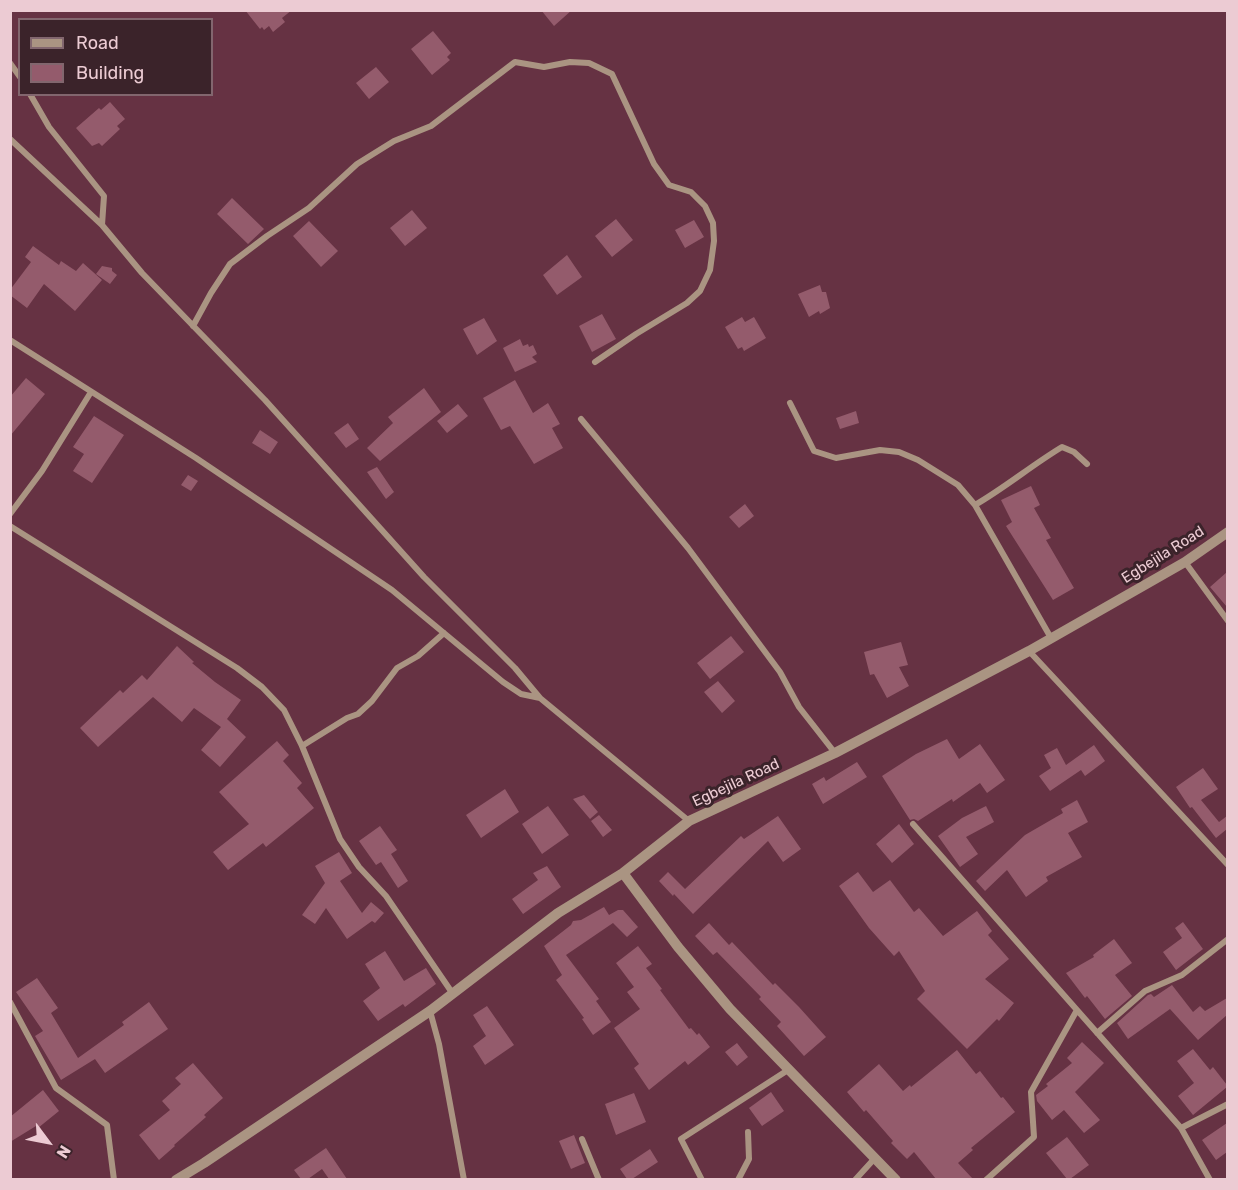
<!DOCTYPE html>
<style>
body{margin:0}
#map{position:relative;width:1238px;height:1190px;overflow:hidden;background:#663243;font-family:Rubik,sans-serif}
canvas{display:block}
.frame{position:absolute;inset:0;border:12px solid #eccbd3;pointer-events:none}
.legend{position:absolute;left:18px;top:18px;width:195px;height:78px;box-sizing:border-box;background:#3b232a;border:2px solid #82666e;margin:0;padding:8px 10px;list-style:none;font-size:18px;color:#eccbd3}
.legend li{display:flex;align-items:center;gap:12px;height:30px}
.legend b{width:30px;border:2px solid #82666e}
.north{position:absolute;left:18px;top:1112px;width:60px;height:60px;-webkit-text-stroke:4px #3b232a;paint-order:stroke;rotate:122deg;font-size:16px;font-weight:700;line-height:24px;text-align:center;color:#eccbd3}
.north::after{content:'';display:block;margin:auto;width:21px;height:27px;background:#eccbd3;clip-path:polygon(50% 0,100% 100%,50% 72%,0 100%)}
</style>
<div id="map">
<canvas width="1238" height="1190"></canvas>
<div class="frame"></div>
<ul class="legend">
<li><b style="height:8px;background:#aa9482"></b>Road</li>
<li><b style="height:16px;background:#945b6c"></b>Building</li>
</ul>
<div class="north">N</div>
</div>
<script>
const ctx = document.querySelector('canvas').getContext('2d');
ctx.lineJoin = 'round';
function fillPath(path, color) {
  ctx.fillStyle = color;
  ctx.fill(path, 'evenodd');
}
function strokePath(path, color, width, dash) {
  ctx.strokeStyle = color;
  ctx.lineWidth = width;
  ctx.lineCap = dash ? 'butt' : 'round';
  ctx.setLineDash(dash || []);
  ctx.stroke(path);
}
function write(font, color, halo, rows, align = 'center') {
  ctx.font = font + ' Rubik,sans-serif';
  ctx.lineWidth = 6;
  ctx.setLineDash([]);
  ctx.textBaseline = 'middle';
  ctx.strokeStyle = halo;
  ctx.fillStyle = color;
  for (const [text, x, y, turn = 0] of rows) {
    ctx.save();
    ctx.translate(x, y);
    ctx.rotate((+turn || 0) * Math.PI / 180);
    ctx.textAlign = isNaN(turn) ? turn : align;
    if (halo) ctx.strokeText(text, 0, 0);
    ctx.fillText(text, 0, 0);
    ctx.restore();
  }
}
fillPath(new Path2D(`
 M245 10H292L282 18 285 22 273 32 269 26 264 30 262 27 260 29Z
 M541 10H572L554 26Z
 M433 31 451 53 447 57 450 60 432 75 411 49Z
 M376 67 389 82 369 99 356 83Z
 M110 102 125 119 117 126 120 129 102 146 99 143 92 146 76 128 99 108 101 110Z
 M232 198 264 229 248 244 217 214Z
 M412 210 427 228 405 246 390 228Z
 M616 219 633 240 612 257 595 236Z
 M694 220 704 237 685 248 675 230Z
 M309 221 338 251 321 267 293 236Z
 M33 246 59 265 61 261 76 271 83 263 102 280 75 311 44 284 27 308 10 295V290L31 262 25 257Z
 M567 255 582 277 557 295 543 275Z
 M102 266 112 268V271L117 275 110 284 96 274Z
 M820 285 822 292H826L830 308 820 314 819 311 809 317 798 294Z
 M602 314 616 339 592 352 579 326Z
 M742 317 745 322 754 317 766 338 744 351 742 347 738 349 725 327Z
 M484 318 497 341 477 355 463 329Z
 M520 339 523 346 528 344 529 347 533 345 537 354 532 357 537 362 515 372 503 348Z
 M26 378 45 394 10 436V397Z
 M515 380 533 413 548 403 560 424 552 428 563 448 534 464 510 426 501 430 483 398Z
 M424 388 441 412 380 461 367 448 393 423 388 417Z
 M458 404 468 416 447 433 437 421Z
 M856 411 859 423 840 429 836 418Z
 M94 416 124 435 92 483 73 471 84 454 73 447Z
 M348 423 359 439 346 448 334 433Z
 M260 430 278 442 270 454 252 443Z
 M377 467 394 492 386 499 367 472Z
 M188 475 198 481 191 491 181 485Z
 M1031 486 1040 505 1034 508 1051 538 1046 540 1074 588 1053 600 1006 526 1012 522 1001 500Z
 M745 504 754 516 739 528 729 517Z
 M1227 572V607L1210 587Z
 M731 636 744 652 710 679 697 663Z
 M901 642 908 665 899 667 909 686 887 698 874 674 870 675 864 652Z
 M177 646 194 662 192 663 215 682 241 700 227 719 246 737 220 767 201 750 221 727 194 708 182 722 153 697 98 747 80 728 120 690 123 693 142 675 147 680Z
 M718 681 735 701 722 713 704 692Z
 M947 739 959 759 980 744 1005 780 987 793 980 783 953 802 952 799 918 821 914 819 910 820 882 776 916 754Z
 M277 741 289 755 283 761 302 783 297 788 314 808 266 847 263 843 228 870 213 852 249 824 219 792Z
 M1094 745 1105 761 1085 776 1081 770 1050 791 1039 776 1051 768 1044 755 1057 748 1066 765Z
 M857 762 867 777 823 804 812 784 824 777 826 781Z
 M1203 768 1218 789 1201 800 1219 822 1227 816V829L1216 838 1192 807 1190 808 1176 787Z
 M505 789 519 812 481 838 466 815Z
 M584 795 598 812 590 819 573 799Z
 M1077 800 1088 822 1068 833 1082 857 1046 877 1048 881 1026 897 1007 870 985 891 976 881 1025 835 1063 813 1061 809Z
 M548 806 569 835 542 854 522 824Z
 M986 806 994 822 966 837 978 854 960 867 938 836 962 818Z
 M599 815 612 830 603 837 591 821Z
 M778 816 801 849 783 862 768 841 693 914 674 894 673 896 659 881 668 872 685 889 741 836 744 839Z
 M899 824 914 844 892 863 876 844Z
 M380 826 397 850 391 854 408 881 398 888 381 862 376 865 359 841Z
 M339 852 352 873 340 881 362 913 371 902 384 913 375 923 372 921 347 939 326 908 315 924 302 915 325 883 315 866Z
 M547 866 561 887 523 914 512 899 538 880 533 873Z
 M858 872 873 892 890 880 914 912 919 908 943 936 977 911 992 931 988 935 1009 959 985 979 1014 1003 999 1021 997 1019 967 1049 917 999 925 991 899 951 894 956 869 928 839 886Z
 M604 907 609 915 618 910H623L638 927 627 937 613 923 566 955 599 999 596 1001 611 1022 593 1035 582 1019 584 1018 556 980 562 975 544 946 571 925 573 921 581 920Z
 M1183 922 1203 949 1176 970 1163 952 1182 938 1175 928Z
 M709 923 729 945 732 942 773 985 775 983 799 1007 826 1037 804 1056 777 1026 781 1022 759 999 761 997 717 952 713 955 695 936Z
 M1114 939 1132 963 1115 975 1132 996 1105 1019 1087 996 1085 998 1066 973 1094 957 1093 955Z
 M638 946 652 964 646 968 662 989 660 990 689 1029 691 1028 697 1035 699 1033 710 1047 688 1065 685 1061 649 1090 634 1068 639 1064 614 1028 640 1009 627 992 634 987 616 963Z
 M385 951 404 981 426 968 436 984 405 1007 403 1004 378 1021 363 1001 380 988 365 964Z
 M37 978 58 1008 51 1013 78 1058 124 1025 122 1022 149 1002 168 1029 105 1073 95 1059 61 1080 35 1036 43 1031 16 992Z
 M1172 985 1193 1012 1200 1006 1205 1011 1227 998V1015L1198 1040 1170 1009 1128 1039 1117 1023 1148 995 1151 994 1154 997Z
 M487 1006 514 1045 485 1065 473 1046 486 1036 473 1015Z
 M1082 1042 1104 1063 1075 1092 1100 1120 1084 1133 1064 1110 1052 1120 1037 1101 1036 1095 1048 1086 1046 1084 1072 1063 1067 1058Z
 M737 1043 748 1057 737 1066 725 1052Z
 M1193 1049 1210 1070 1213 1067 1227 1085V1087L1193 1115 1178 1096 1194 1083 1177 1061Z
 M957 1050 976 1074 980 1071 1001 1098 1003 1097 1015 1112 971 1148 973 1150 958 1163 973 1179H936L914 1152 907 1159 891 1143 893 1141 866 1110 864 1112 847 1092 879 1064 903 1091 910 1085 911 1087Z
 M193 1063 223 1098 204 1115 206 1117 174 1145 175 1146 159 1160 139 1135 170 1110 162 1101 181 1084 175 1078Z
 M43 1090 59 1111 38 1128 36 1126 10 1142V1117Z
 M771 1092 784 1111 762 1126 749 1108Z
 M634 1093 646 1122 616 1135 605 1104Z
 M1227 1123V1152L1216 1160 1202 1140Z
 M574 1135 585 1163 571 1169 559 1141Z
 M1067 1137 1089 1165 1070 1179H1067L1046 1153Z
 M326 1148 347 1179H329L322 1169 308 1179H301L294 1170Z
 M650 1149 658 1162 632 1179H627L620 1169Z`), '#945b6c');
strokePath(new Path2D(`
 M10 63 20 77
 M30 94 49 127 104 196 102 225 142 273 265 400 424 577 515 668 540 698
 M10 139 102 225
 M193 326 211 293 230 264 267 236 309 208 357 164 394 141 431 126 515 62 544 67 570 62 589 63 612 74 654 164 669 185 691 192 705 206 713 223 714 241 710 270 700 291 687 303 636 334 595 362
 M10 340 196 458 392 590 503 682 521 694 540 698 689 821
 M790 403 814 451 836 458 880 450 899 452 918 460 958 485 975 505
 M581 419 688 548 780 672 799 707 835 753
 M10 514 42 471 91 392
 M10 526 237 668 262 687 284 710 302 746 340 839 359 867 386 896 453 994
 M1185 562 1228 621
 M1051 638 975 505C1006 487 1032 465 1062 447L1074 452 1087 464
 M1029 651 1228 865
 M302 746 347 718 358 714 372 701 397 668 418 656 444 633
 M913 824 1181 1128 1210 1180
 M10 1002 56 1088 107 1125 114 1180
 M430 1011 439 1044 464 1180
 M1097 1033 1145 991 1182 975 1228 939
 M1181 1128 1228 1104
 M582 1139 599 1180
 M702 1180 681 1139 788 1070
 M738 1180 749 1159 748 1132
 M855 1180 875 1158
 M986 1180 1034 1137 1031 1092 1077 1010`), '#aa9482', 6);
strokePath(new Path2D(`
 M623 873 678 947 730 1009 896 1180
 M176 1180 204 1163 430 1011 558 913 623 873 689 821 835 753 1029 651 1185 562 1228 532`), '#aa9482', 10);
write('15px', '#eccbd3', '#3b232a', [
 ["Egbejila Road",1163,555,-32],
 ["Egbejila Road",736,783,-25]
]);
</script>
